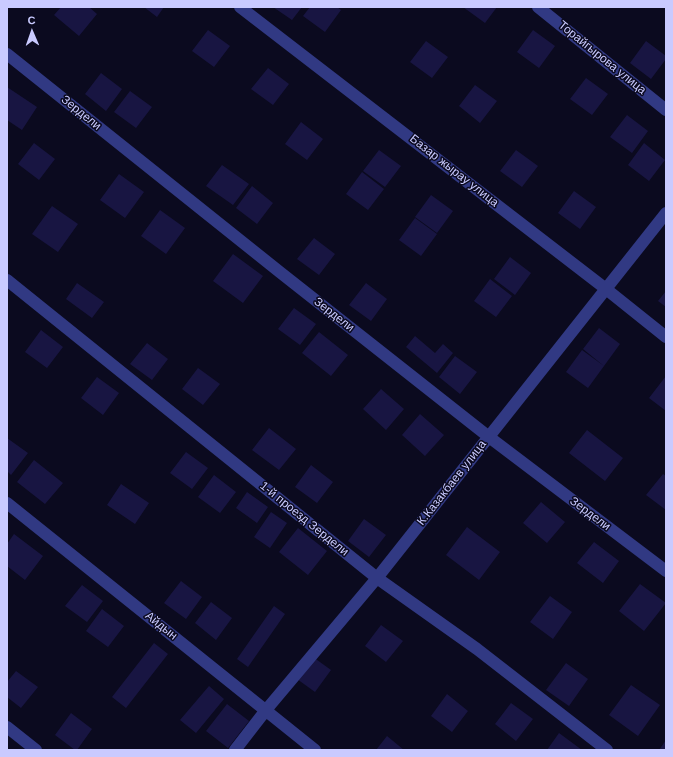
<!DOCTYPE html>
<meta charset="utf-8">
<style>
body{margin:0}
#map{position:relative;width:673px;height:757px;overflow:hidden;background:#0b0a1f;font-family:Helvetica,sans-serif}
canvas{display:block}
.frame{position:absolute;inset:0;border:8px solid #c9caff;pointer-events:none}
.north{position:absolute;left:12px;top:12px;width:40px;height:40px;-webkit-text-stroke:3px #0b0a1f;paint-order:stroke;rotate:358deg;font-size:11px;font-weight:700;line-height:16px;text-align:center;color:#c9caff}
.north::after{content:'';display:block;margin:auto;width:14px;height:18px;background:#c9caff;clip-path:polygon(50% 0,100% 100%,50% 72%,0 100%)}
</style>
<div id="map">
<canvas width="673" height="757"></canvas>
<div class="frame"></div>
<div class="north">С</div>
</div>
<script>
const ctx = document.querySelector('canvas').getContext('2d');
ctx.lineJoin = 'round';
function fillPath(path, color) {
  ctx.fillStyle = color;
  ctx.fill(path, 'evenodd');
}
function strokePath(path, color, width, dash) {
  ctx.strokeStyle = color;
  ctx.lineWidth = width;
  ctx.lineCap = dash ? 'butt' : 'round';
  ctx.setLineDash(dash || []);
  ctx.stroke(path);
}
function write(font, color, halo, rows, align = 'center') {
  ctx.font = font + ' Helvetica,sans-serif';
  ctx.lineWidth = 3;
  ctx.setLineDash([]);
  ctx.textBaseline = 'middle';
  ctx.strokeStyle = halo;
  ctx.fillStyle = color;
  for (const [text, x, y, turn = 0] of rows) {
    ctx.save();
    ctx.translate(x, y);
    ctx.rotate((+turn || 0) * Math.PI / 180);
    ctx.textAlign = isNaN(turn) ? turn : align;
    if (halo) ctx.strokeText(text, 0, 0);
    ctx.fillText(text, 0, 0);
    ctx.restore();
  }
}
fillPath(new Path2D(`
 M61 7H89L97 14 79 36 54 15Z
 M144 7H164L157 17Z
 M273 7H302L292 20Z
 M310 7H337L341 10 325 32 303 16Z
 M463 7H497L485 23Z
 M208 30 230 46 214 67 192 51Z
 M533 30 555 46 539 68 517 52Z
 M426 41 448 57 432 78 410 62Z
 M646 41 666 56V59L651 79 630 63Z
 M268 68 289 84 273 105 251 89Z
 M101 73 122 89 106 111 85 94Z
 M586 78 608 94 592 115 570 99Z
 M475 85 497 101 480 123 459 106Z
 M7 87 37 107 22 130 7 120Z
 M130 91 152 107 136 128 114 112Z
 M627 115 648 131 632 153 610 137Z
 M301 122 323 139 307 160 285 144Z
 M34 143 55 159 39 180 18 164Z
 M644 143 665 160 649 181 628 165Z
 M379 150 401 166 385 187 363 171Z
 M516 150 538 166 522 187 500 171Z
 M222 165 249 184 233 205 206 186Z
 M362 172 384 189 368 210 346 194Z
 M119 174 144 192 125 218 100 200Z
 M252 186 273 203 257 224 236 208Z
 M574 191 596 207 580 229 558 213Z
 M431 195 453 211 437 233 415 217Z
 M52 206 78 224 58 252 32 234Z
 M160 210 185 228 166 254 141 236Z
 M415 218 437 234 421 256 399 240Z
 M314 238 335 254 319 275 297 259Z
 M233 254 263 276 243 303 213 281Z
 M510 257 531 273 515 295 494 279Z
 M490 279 512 296 496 317 474 301Z
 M77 283 104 302 92 318 66 299Z
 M366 283 387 299 371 321 349 305Z
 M666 291V307L658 301Z
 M294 308 316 324 300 345 278 329Z
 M599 328 620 344 604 366 583 349Z
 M41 330 63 347 47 368 25 352Z
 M319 332 348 355 331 376 302 353Z
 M415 336 435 353 443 344 453 353 437 373 406 347Z
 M147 343 168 359 152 380 130 364Z
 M582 350 604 366 588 388 566 372Z
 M455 356 477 372 460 394 439 377Z
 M198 368 220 384 203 405 182 389Z
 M666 376V411L649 398Z
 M97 377 119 393 103 415 81 398Z
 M381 389 404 409 386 430 363 409Z
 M420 414 444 435 425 456 402 435Z
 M269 428 296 449 279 470 252 450Z
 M587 430 623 458 605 481 569 453Z
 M7 438 28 453 11 475 7 471Z
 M186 452 208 468 192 489 170 473Z
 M34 460 63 483 45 504 17 482Z
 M311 465 333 482 317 503 295 487Z
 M663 474 666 476V510L646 495Z
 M214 475 236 492 220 513 198 497Z
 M121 484 149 503 135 524 107 505Z
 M247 492 268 507 257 523 236 508Z
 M541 502 565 522 547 543 523 523Z
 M271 512 287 523 270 548 254 537Z
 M364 519 386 535 369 557 348 541Z
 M467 527 500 552 479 580 446 555Z
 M298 528 327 551 308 575 279 552Z
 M14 534 43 556 25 580 7 566V544Z
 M594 542 619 561 603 583 577 563Z
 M181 581 202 597 186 619 164 603Z
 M640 584 666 603 644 631 619 611Z
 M82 585 103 601 87 622 65 606Z
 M550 596 572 612 553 639 530 622Z
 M211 602 232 618 216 640 195 623Z
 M274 606 285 614 248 667 237 659Z
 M102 609 124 626 108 647 86 631Z
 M381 625 403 641 386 662 365 646Z
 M154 643 168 654 126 708 112 697Z
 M313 657 331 670 315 692 297 679Z
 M566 663 588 679 569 706 546 690Z
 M16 671 38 687 21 708 7 697V682Z
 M631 685 660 705 638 736 609 715Z
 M209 686 224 699 196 733 180 720Z
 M447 694 468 711 452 732 431 716Z
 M511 703 533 719 516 741 495 724Z
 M227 704 249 721 228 748 206 731Z
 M71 713 92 729 77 750H75L55 735Z
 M559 733 582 750H547Z
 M387 736 404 750H376Z
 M666 740V750H659Z`), '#181542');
strokePath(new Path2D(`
 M240 7 606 289 666 337
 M538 7 666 110
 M7 54 281 273 489 437 666 571
 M7 280 377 578 477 649 607 750
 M7 503 315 750
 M7 727 36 750
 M235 750 266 710 377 578 666 213`), '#313983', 12);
write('12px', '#c9caff', '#0b0a1f', [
 ["Торайгырова улица",602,58,39],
 ["Зердели",81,113,39],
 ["Базар жырау улица",454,171,38],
 ["Зердели",334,315,38],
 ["К.Казакбаев улица",452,483,-52],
 ["Зердели",590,514,37],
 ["1-й проезд Зердели",304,519,39],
 ["Айдын",161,626,39]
]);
</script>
